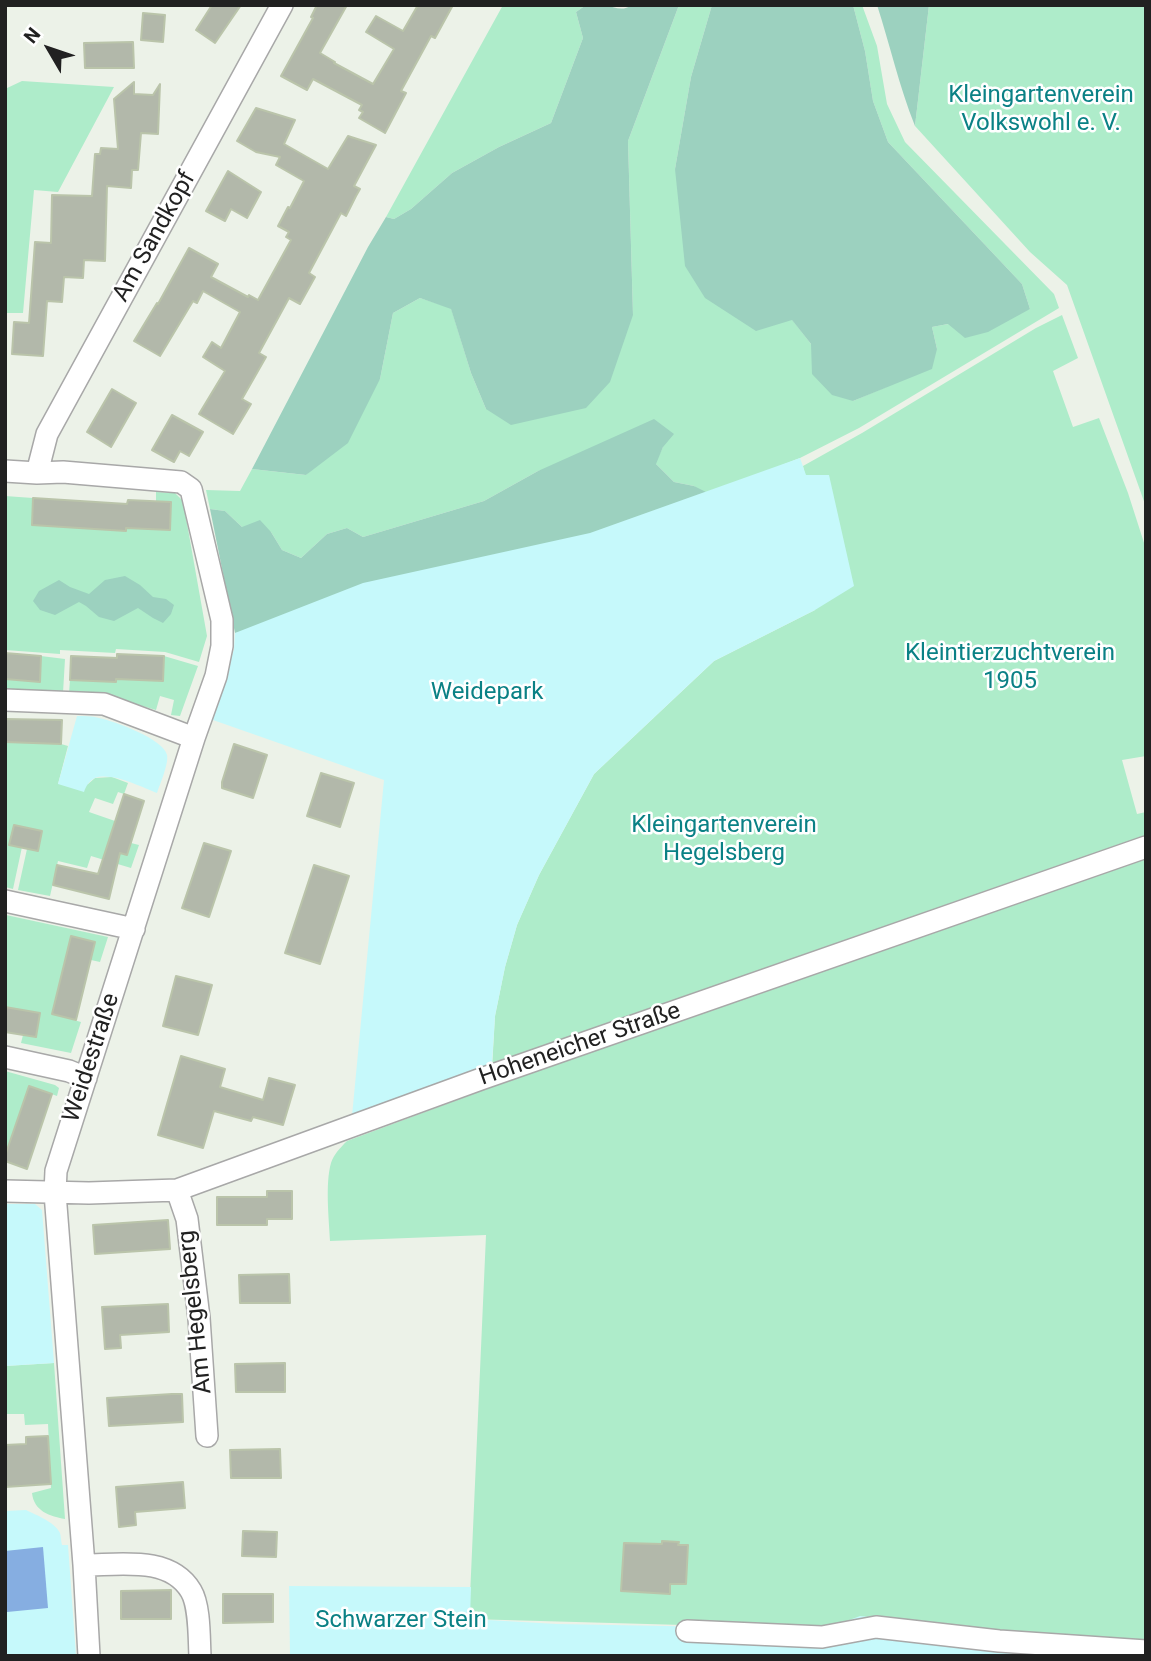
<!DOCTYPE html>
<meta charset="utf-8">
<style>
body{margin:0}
#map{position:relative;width:1151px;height:1661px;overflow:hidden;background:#ecf2e8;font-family:Roboto,sans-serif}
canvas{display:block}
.frame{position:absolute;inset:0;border:7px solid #212121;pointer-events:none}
.north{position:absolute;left:14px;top:14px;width:70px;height:70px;-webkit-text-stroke:5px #fff;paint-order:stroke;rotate:309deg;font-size:19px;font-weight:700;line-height:28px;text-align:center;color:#212121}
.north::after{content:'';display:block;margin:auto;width:24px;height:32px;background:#212121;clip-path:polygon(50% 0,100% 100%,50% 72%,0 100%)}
</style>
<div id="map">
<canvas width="1151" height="1661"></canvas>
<div class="frame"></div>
<div class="north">N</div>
</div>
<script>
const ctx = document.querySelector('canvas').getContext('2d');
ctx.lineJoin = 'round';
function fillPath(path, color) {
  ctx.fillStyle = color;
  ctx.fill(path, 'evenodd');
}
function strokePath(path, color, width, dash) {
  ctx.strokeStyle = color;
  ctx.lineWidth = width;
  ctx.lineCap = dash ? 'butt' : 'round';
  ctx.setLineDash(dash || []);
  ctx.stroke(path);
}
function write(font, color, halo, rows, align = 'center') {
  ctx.font = font + ' Roboto,sans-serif';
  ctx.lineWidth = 5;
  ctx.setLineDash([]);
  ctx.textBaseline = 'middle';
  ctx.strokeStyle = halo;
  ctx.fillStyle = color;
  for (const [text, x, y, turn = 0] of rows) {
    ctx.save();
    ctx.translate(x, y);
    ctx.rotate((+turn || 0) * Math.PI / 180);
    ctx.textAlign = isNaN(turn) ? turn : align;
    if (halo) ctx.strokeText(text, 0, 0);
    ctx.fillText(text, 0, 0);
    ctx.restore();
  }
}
fillPath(new Path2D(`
 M503 5H586L576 12 583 38 551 123 499 147 452 173 411 209 394 219 386 217Z
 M679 5H712L691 77 675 169 811 344 853 401 886 387 937 349 932 327 1030 309 1022 284 888 142 873 101 865 51 853 5H862L877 46 887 104 905 142 1054 294 1059 308 859 428 800 458 772 469 724 512 694 486 674 482 655 463 663 447 538 471 484 501 363 537 347 528 327 534 301 558 282 550 271 532 242 527 225 511 210 509 206 490 240 491 252 469 306 475 380 379 393 313 420 298 451 308 471 373 486 409 633 315 628 141Z
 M929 5H1146V507L1067 285 1030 252 915 126Z
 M22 81 114 87 58 192 34 190 23 313H5V89Z
 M1062 315 1078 358 1053 371 1073 427 1099 418 1128 493 1146 549V756L1122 760 1137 814 1146 812V841L492 1069 495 1016 505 967 517 925 539 875 594 774 714 661 815 610 805 475 803 466 862 433 1036 328Z
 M156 492 175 493 183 501 207 636 199 662 165 652 116 649 115 653 60 650V654L5 650V496L33 498 32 525 126 531V528L170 530 171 502 156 501Z
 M41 656 65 659 63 693 5 691V679L39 681Z
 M164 656 198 666 180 716 171 715 174 700 160 696 156 710 104 695 69 693 70 680 116 682V679L162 681Z
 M5 742 61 744 68 746 58 784H88L95 778 112 777 128 783 124 794 118 792 113 804 95 798 89 812 115 821 127 855 131 843 139 845 131 868 91 856 87 868 58 861 50 896 18 890 27 849 38 851 42 831 14 825 9 845 22 847 13 889 5 887Z
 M1146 856V1645L826 1629 469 1619 486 1235 330 1241C329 1219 325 1184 331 1163 334 1154 340 1148 347 1141L492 1087Z
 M6 915 108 937 100 962 91 960 71 937 52 1014 81 1022 71 1053 21 1043 23 1035 36 1037 40 1013 5 1007Z
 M5 1071 55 1085 59 1088 57 1096 29 1086 5 1156Z
 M54 1363 65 1519C49 1516 34 1511 32 1493L51 1488 48 1424 25 1425 24 1414H5V1366Z`), '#aeecca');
fillPath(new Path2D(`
 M586 5C591 5 598 5 604 5 615 7 622 12 632 5H679L628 141 633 315 610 382 586 408 511 425 486 409 471 373 451 309 420 298 393 313 380 379 348 443 306 475 252 469 368 247 386 217 394 219 411 209 452 173 499 147 551 123 583 38 576 12Z
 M712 5H853L865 51 873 101 888 142 1022 284 1030 309 988 332 965 338 948 324 932 327 937 349 932 369 853 401 832 395 812 374 811 344 792 320 756 331 705 298 685 266 675 169 691 77Z
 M877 5H929L915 126C899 86 890 45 877 5Z
 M654 419 674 434 663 447 656 464 674 482 694 486 706 492 720 506 265 629 235 633 210 509 225 511 242 527 260 520 271 532 282 550 301 558 327 534 347 528 363 537 484 501 538 471Z
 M125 576 140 585 153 597 166 599 174 605 171 614 163 623 153 618 138 608 114 621 99 617 86 606 79 602 55 615 40 610 33 601 39 591 59 580 70 587 89 594 105 580Z`), '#9cd1bf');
fillPath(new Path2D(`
 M800 458 806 475H829L854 586 815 610 714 661 594 774 539 875 517 925 505 967 495 1016 492 1063 474 1070 469 1076 352 1116 384 780 213 720 234 649 235 633 363 583 590 533Z
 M77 716C84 716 92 716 99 718 114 721 164 739 167 755 169 763 160 784 157 793 141 787 112 772 95 778 89 781 86 786 84 792L58 784Z
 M5 1204H35L42 1210 54 1363 5 1366Z
 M26 1510C36 1515 55 1522 60 1533 61 1536 61 1542 62 1545H68L76 1656H5V1511Z
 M289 1586 471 1587 470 1619 557 1624 826 1629 860 1616 1146 1645V1656H290Z`), '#c6f9fb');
fillPath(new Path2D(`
 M43 1547 48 1608 7 1612 5 1551Z`), '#86aee1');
const building = new Path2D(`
 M212 5H241L215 43 196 30Z
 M317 5H347L320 53 335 62 334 63 373 84 394 49 366 32 376 16 403 31 418 5H453L435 38 431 36 401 91 406 93 385 133 359 118 363 112 359 110 362 105 313 79 307 90 281 76 313 18 311 17Z
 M143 13 165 15 163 42 141 40Z
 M133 42 134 68H85L84 43Z
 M134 82V94L153 95 160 84 158 134 141 133 138 170H132L131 188 107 186 105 261 84 260 83 278 64 277 62 302 47 301 43 356 12 354 14 322 29 323 35 242 51 243 52 195 92 196 95 154H100L101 148 118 149 114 99Z
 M256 108 295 120 284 144 328 169 348 136 376 145 354 186 360 189 356 196 346 216 341 213 309 273 315 277 300 304 289 298 259 353 266 357 242 399 251 404 233 434 199 414 225 371 203 357 212 342 221 348 240 312 203 291 197 303 193 301 160 356 134 341 157 303 158 304 189 248 218 264 211 277 248 297 249 295 258 300 291 240 286 237 289 232 278 226 288 207 290 208 304 181 276 165 280 157 256 152 237 141Z
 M228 171 261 192 247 218 231 209 225 221 206 211Z
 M112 389 136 403 111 447 87 432Z
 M172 415 203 432 189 456 180 451 174 462 152 450Z
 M33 498 127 504 128 500 171 502 170 530 126 528V531L32 525Z
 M5 653 41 656 40 682 5 679Z
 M117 654 164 656 163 681 116 679V682L70 680 71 656 117 658Z
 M5 719 62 720 61 744 5 742Z
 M234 744 267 755 253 798 222 788V782Z
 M321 773 354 783 340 827 307 816Z
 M124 794 144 801 127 855 120 853 109 899 53 885 57 865 98 874Z
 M14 825 42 831 38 851 9 845Z
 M204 843 231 851 209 917 182 908Z
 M314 865 349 876 320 964 285 953Z
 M71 936 95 942 76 1020 52 1014Z
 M176 976 212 985 198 1035 163 1026Z
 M5 1007 40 1013 36 1037 5 1032Z
 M181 1056 225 1069 220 1087 263 1100 269 1078 295 1085 283 1125 253 1117 251 1121 214 1111 203 1148 158 1135Z
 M29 1086 52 1094 27 1169 5 1161V1156Z
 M267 1191H292V1219H267V1225H217V1197H267Z
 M168 1220 170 1249 95 1254 93 1225Z
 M289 1274 290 1303H240L239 1275Z
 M168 1304 169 1332 120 1335 121 1348 105 1349 102 1307Z
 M285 1363V1392H236L235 1364Z
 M172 1394H182L183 1422 109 1426 107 1398Z
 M48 1436 51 1484 5 1487V1445L26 1444V1437Z
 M280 1449 281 1478H231L230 1450Z
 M183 1482 185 1508 135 1512 136 1525 119 1527 116 1487Z
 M243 1531 277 1532 276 1557 242 1556Z
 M662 1541 679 1542 678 1545H688L686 1584H670V1594L621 1591 624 1543 662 1544Z
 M171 1590V1619H121V1591Z
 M223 1594H273V1622L223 1623Z`);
fillPath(building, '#b2b8aa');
strokePath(building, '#bac4aa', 2);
const street = new Path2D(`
 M5 471 37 473 63 472 181 482 191 489 222 620V646L216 676 194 738 56 1171 55 1193 84 1565 89 1656
 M37 473 47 434 282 5
 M5 700 104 704 194 738
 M5 901 134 929
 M5 1057 69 1071 86 1078
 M177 1190 187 1219 199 1318 207 1436
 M5 1191 89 1193 177 1190 481 1079 1146 847
 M84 1565C118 1565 170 1555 191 1591 200 1606 199 1638 200 1656
 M687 1631 822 1637 876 1627 999 1641 1146 1651`);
strokePath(street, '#a8a8a8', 24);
strokePath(street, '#fff', 21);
write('24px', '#0a8185', '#fff', [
 ["Kleingartenverein",1041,96],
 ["Volkswohl e. V.",1041,124],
 ["Kleintierzuchtverein",1010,654],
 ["1905",1010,682],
 ["Weidepark",487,693],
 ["Kleingartenverein",724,826],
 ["Hegelsberg",724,854],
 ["Schwarzer Stein",401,1621]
]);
write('24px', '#212121', '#fff', [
 ["Am Sandkopf",155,237,-61],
 ["Hoheneicher Straße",580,1045,-19],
 ["Weidestraße",92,1058,-72],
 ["Am Hegelsberg",196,1312,-96]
]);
</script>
